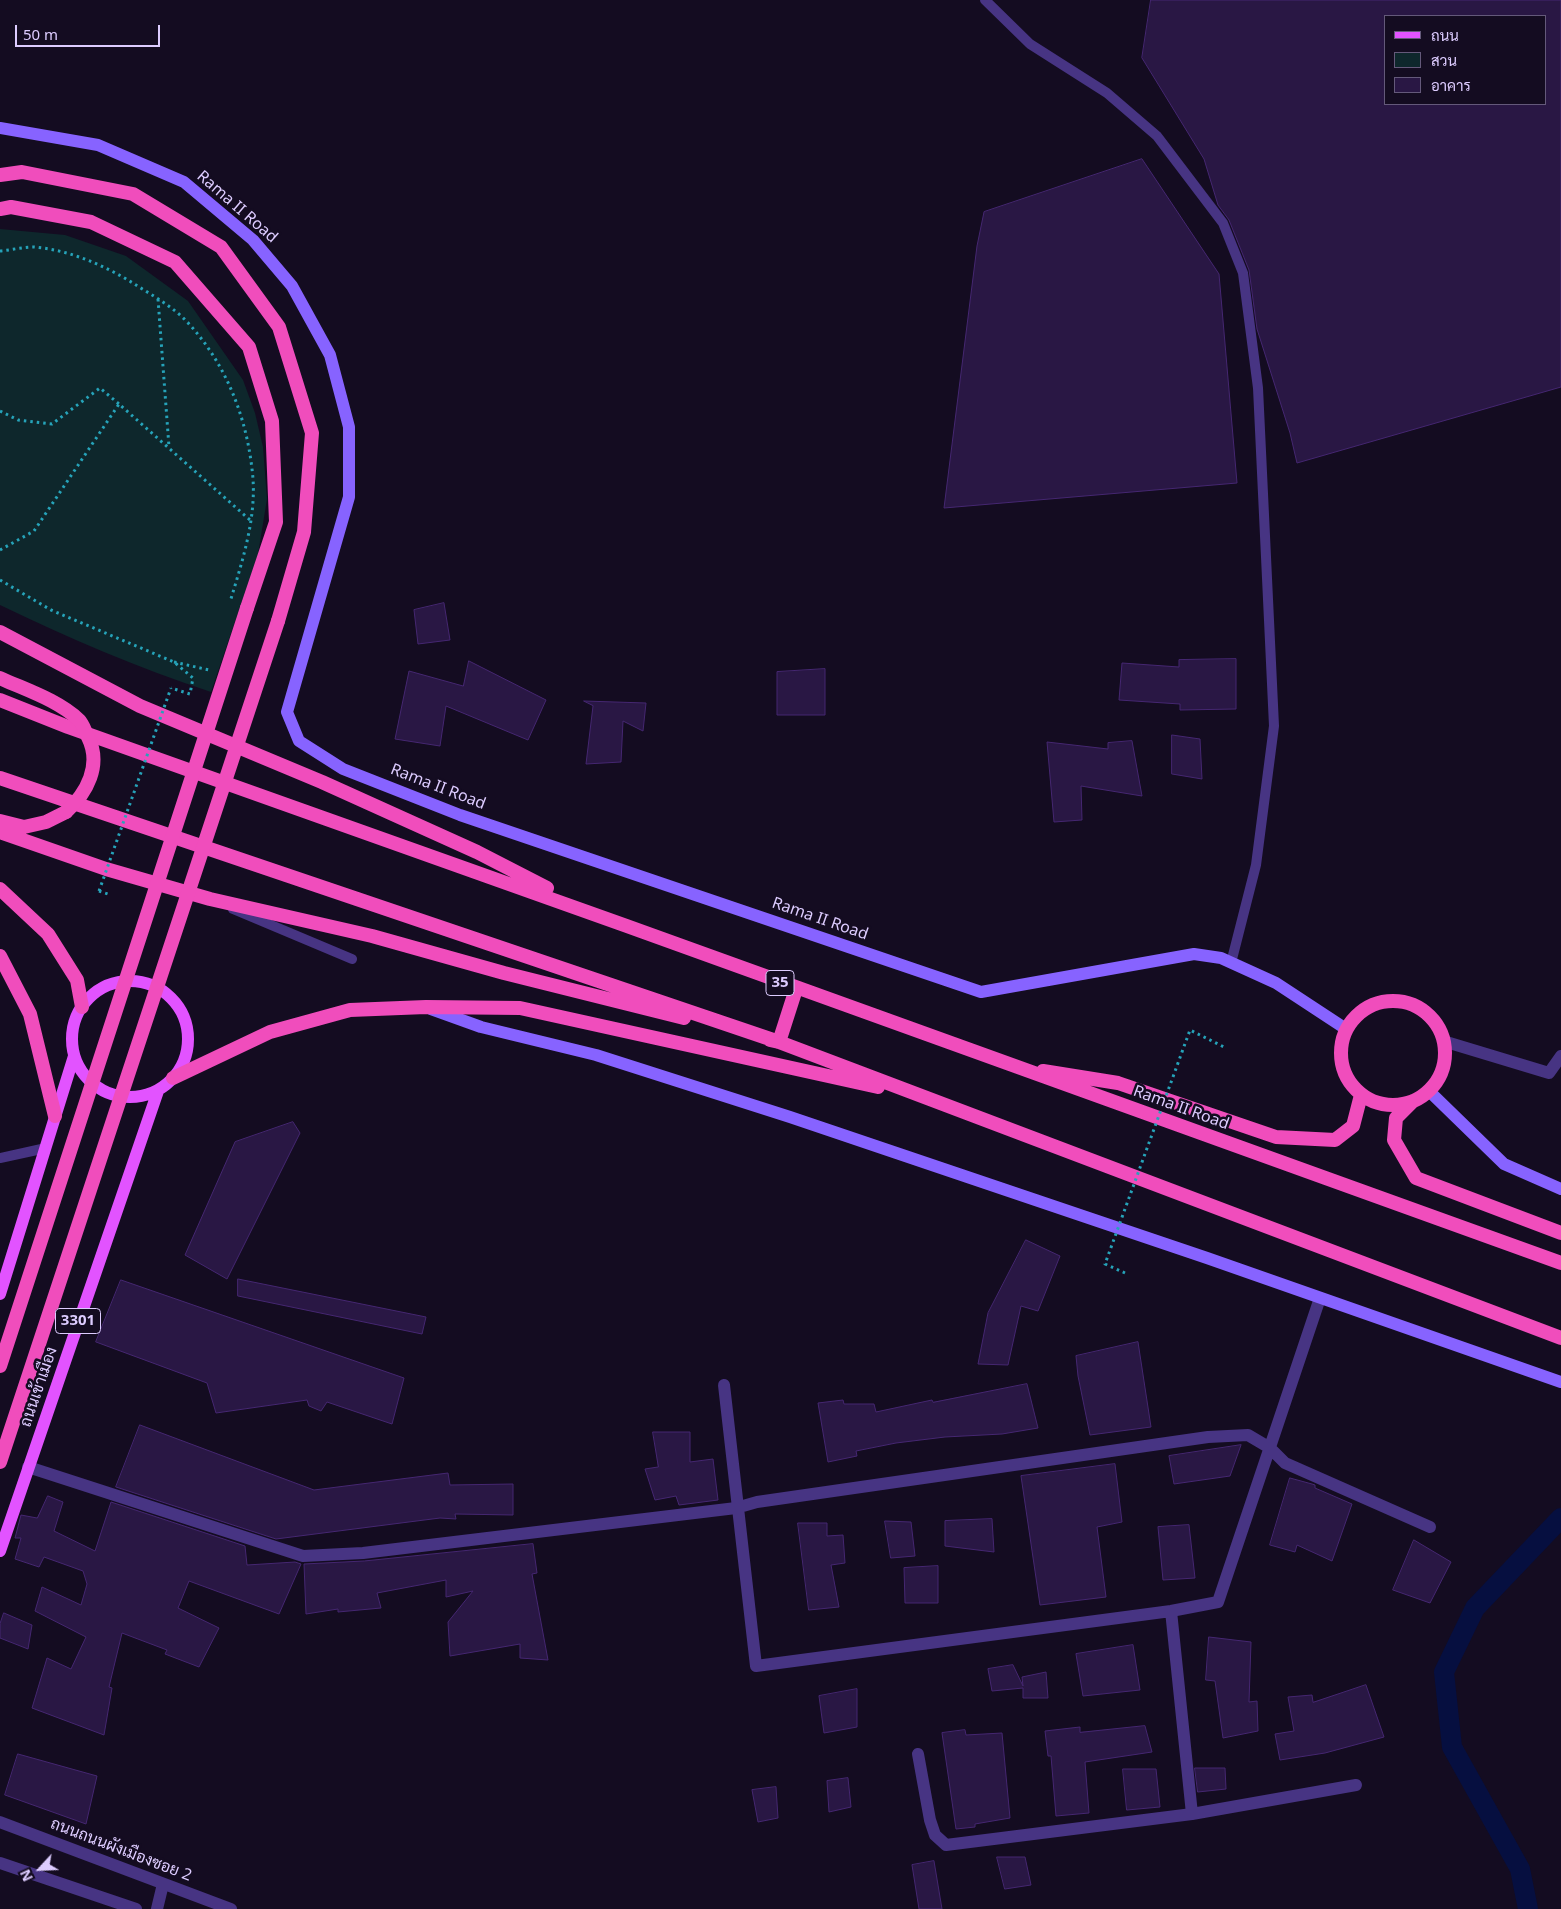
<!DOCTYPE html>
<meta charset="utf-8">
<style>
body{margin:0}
#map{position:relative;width:1561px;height:1909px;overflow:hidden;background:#140c21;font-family:"Noto Sans",Sarabun,sans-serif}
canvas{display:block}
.legend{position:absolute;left:1384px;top:15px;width:162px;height:90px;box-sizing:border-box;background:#140c21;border:1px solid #64597a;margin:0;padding:6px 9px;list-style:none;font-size:15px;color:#dcf}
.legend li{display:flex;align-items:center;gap:10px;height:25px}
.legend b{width:25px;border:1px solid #64597a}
.north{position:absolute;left:15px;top:1844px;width:50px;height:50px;-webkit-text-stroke:4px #140c21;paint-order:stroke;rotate:245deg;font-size:14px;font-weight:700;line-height:20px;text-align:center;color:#dcf}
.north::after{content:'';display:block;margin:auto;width:18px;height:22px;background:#dcf;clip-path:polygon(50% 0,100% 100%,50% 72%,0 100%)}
.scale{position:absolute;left:15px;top:25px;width:145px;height:22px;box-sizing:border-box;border:2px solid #dcf;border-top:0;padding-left:6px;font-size:15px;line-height:18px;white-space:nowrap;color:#dcf;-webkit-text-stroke:4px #140c21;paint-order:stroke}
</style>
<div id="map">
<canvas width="1561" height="1909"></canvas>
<ul class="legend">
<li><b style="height:6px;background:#e253ff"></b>ถนน</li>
<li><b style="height:14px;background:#0e272c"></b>สวน</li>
<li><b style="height:14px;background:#291744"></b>อาคาร</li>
</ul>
<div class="north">N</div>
<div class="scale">50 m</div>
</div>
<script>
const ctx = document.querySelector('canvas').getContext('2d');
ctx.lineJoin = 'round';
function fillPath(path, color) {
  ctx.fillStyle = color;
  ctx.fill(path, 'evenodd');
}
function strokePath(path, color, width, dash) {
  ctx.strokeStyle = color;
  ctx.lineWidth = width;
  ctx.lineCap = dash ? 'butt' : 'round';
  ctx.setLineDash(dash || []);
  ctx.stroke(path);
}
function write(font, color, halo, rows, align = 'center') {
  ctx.font = font + ' "Noto Sans",Sarabun,sans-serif';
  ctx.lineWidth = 5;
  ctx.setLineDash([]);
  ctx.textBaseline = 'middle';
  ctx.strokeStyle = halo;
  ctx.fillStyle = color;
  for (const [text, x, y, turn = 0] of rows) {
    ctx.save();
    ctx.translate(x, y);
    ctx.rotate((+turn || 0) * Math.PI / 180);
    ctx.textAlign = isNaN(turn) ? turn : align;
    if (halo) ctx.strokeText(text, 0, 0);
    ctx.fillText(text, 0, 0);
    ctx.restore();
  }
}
fillPath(new Path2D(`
 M0 229 65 235 126 256 188 301 243 380 255 413 263 447 267 499 258 554 211 692C136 667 71 639 0 605Z`), '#0e272c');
strokePath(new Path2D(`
 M1528 1909 1520 1869 1452 1747 1444 1672 1475 1608 1561 1518`), '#060f40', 20);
const building = new Path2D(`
 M1151 0H1561V387L1297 463 1290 433 1257 329 1249 270 1229 220 1218 205 1204 159 1142 58ZM1385 16H1545V104H1385Z
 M1142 159 1219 274 1237 483 944 508 977 246 984 212Z
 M444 603 450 640 418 644 414 610Z
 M1236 659V709L1180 710V704L1119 700 1122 663 1179 667V660Z
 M469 661 546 700 528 740 446 706 440 746 395 739 409 671 463 686Z
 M825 669V715H777V672Z
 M584 701 646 703 643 731 623 721 621 762 586 764 593 706Z
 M1172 735 1200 739 1202 779 1172 774Z
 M1132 741 1142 796 1081 786 1082 820 1054 822 1047 742 1108 749V743Z
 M293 1122 300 1133 227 1279 185 1255 235 1142Z
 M1026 1240 1060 1256 1038 1311 1021 1306 1008 1365 978 1364 988 1313Z
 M238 1279 426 1317 422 1334 238 1296Z
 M121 1280 404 1378 392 1424 327 1402 321 1411 309 1406 307 1400 216 1413 207 1383 96 1342Z
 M1138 1342 1151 1427 1090 1435 1078 1376 1076 1356Z
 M1027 1384 1038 1428 1002 1434 945 1437 896 1443 856 1451 857 1456 828 1462 818 1403 843 1400 844 1404H874L876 1412 932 1400 933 1402Z
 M140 1425 314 1490 448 1473 450 1485 513 1484V1515L455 1514 456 1519 440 1518 276 1539 116 1487Z
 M653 1432H690V1462L713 1459 718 1500 679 1505 676 1496 655 1500 645 1469 658 1467Z
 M1241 1445 1230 1476 1174 1484 1169 1456Z
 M1115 1464 1122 1522 1097 1527 1106 1597 1040 1605 1021 1476Z
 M1290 1478 1312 1484 1315 1485V1488L1352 1504 1332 1561 1297 1545 1295 1552 1270 1545Z
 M48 1496 63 1502 54 1531 95 1551 111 1502 245 1546 247 1565 295 1562 301 1564 279 1614 189 1581 178 1608 219 1628 199 1667 165 1654 167 1650 122 1633 109 1687 112 1688 104 1735 32 1708 47 1658 71 1669 86 1637 35 1611 42 1587 81 1605 87 1584 83 1571 44 1557 39 1567 15 1559 21 1538H15L21 1515 37 1518Z
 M992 1519 994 1552 945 1546V1521Z
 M885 1521 911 1522 915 1556 891 1558Z
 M798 1523H827V1536L843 1535 845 1563 831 1565 839 1607 809 1610Z
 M1189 1525 1195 1578 1163 1580 1158 1527Z
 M1414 1540 1451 1562 1430 1603 1393 1590Z
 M533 1544 537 1573 532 1574 548 1660 520 1658V1644L450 1656 448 1622 473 1591 446 1597V1580L377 1593 381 1608 338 1612V1609L306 1614 304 1564 364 1561Z
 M938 1566V1603H905L904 1568Z
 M4 1613 32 1625 28 1649 0 1638V1624Z
 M1209 1637 1251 1642 1249 1702 1257 1701 1258 1731 1223 1738 1215 1681 1206 1680Z
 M1133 1645 1140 1690 1083 1696 1076 1654Z
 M1013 1665 1023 1686 1022 1677 1046 1672 1048 1698H1023V1688L992 1691 988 1669Z
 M1366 1685 1384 1737 1325 1753 1280 1760 1275 1734 1294 1731 1288 1697 1312 1695 1313 1702Z
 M857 1689V1727L824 1733 819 1696Z
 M1145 1726 1152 1752 1085 1762 1089 1813 1056 1816 1051 1756H1048L1045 1731 1080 1727V1732Z
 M965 1730 966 1735 1002 1733 1010 1818 975 1824V1827L956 1829 942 1733Z
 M18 1754 97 1776 86 1824 5 1795Z
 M1195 1768H1225L1226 1789 1198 1792Z
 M1123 1769H1156L1160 1807 1127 1810Z
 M848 1778 851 1807 829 1812 827 1781Z
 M776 1787 778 1818 758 1822 752 1790Z
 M997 1857H1025L1031 1885 1005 1889Z
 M934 1861 942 1909H919L912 1865Z`);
fillPath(building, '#291744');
strokePath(building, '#452771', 1);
strokePath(new Path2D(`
 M0 251C11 250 23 247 34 247 70 250 106 266 136 285 155 297 175 308 190 325 226 365 246 416 252 469 258 514 243 559 230 602
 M158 299 169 447
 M0 411 18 420 52 424 100 388 119 404
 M0 550 34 531 119 404 250 520
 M0 580 51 610 174 662 193 678 190 694 171 688
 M174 662 209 670
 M99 891 111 895`), '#26a3b9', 3, [2.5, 4]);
strokePath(new Path2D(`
 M985 0 1030 44 1107 93 1157 136 1223 223 1243 273 1258 388 1274 726 1256 865 1231 963
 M233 909 352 959
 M0 1158 46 1148`), '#473483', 10);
strokePath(new Path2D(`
 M724 1385 756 1666 1171 1611 1218 1602 1320 1298
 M28 1467 303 1556 363 1553 736 1508 757 1502 1208 1437 1248 1435 1270 1448 1285 1463 1430 1527
 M1171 1611 1192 1814
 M918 1754 930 1820 935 1835 946 1845 1192 1814 1356 1785`), '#473483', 12);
strokePath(new Path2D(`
 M1443 1041 1549 1073 1561 1056
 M0 1822 231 1909
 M0 1863 136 1909
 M157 1909 163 1884`), '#473483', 12);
strokePath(new Path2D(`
 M0 128 98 145 184 182 253 240 292 286 330 355 349 427V497L287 712 299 741 343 769 460 815 981 992 1194 954 1221 958 1276 983 1346 1029
 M431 1009 481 1027 596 1055 790 1117 1207 1258 1561 1382
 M1429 1091 1504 1164 1561 1189`), '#8763ff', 12);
strokePath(new Path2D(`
 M72 1039a58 58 0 1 1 116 0a58 58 0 1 1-116 0Z
 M0 1294 74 1056
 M0 1551 158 1091`), '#e253ff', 12);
strokePath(new Path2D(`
 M0 175 22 172 133 194 221 247 279 327 312 433 304 532 278 621
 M0 209 11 207 91 222 175 262 249 347 272 421 276 522 247 608
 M0 632 140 706 322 782 477 852 547 888
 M0 700 68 727C567 902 1063 1085 1561 1263
 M0 778 779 1042 1561 1338
 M0 821 24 827 46 822 66 812
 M0 832 106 869 210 899 372 936 504 973 684 1018
 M0 889 48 934 77 980 82 1007
 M0 956 30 1014 55 1116
 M1341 1053a52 52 0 1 1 104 0a52 52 0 1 1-104 0Z
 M770 1040 779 1042 796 989
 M1043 1071 1118 1083 1276 1137 1335 1140 1353 1126 1361 1095
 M173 1078 270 1032 350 1010 426 1007 520 1008 878 1087
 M1413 1101 1396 1118 1394 1140 1416 1178 1561 1233`), '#f04dbc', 14);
strokePath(new Path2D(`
 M99 891 171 688
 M1125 1273 1105 1264 1190 1030 1226 1048`), '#26a3b9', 3, [2.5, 4]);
strokePath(new Path2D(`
 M0 678C26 690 58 700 79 720 83 724 85 731 88 737 102 765 87 793 66 812
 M0 1366 247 608
 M0 1462 278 621`), '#f04dbc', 14);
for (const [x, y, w] of [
 [780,983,28],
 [78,1321,45]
]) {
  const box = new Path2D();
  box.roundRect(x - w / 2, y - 12.5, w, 25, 4);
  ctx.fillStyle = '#140c21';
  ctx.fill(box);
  strokePath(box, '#dcf', 1);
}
write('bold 15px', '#dcf', null, [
 ["35",780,983],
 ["3301",78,1321]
]);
write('16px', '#dcf', '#140c21', [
 ["Rama II Road",237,207,41],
 ["Rama II Road",438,787,21],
 ["Rama II Road",820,919,19],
 ["Rama II Road",1181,1108,20],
 ["ถนนเข้าเมือง",39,1387,-71],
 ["ถนนถนนผังเมืองซอย 2",121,1850,21]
]);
</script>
